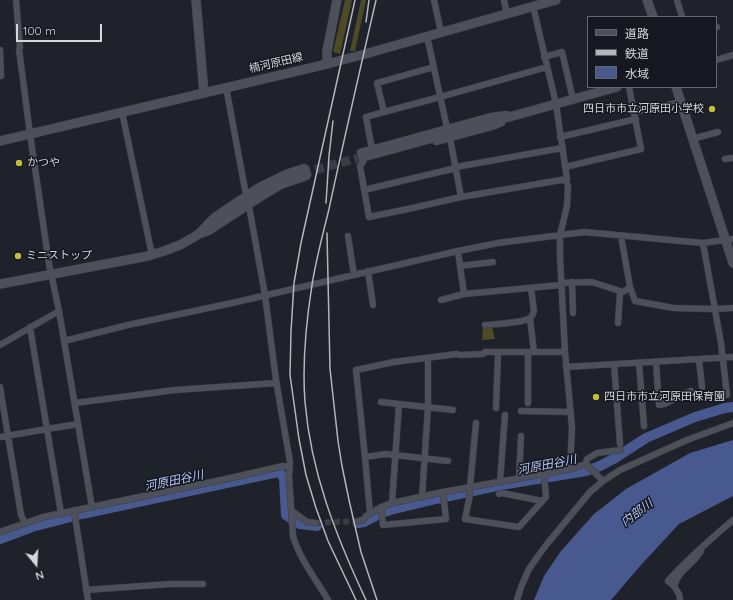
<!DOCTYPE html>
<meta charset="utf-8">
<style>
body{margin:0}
#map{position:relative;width:733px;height:600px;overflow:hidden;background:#1f222a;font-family:Quicksand,"Noto Sans JP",sans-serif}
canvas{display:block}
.legend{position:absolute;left:587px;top:16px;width:130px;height:72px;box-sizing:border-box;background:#151820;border:1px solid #62646b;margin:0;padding:5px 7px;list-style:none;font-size:12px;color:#d5d7dc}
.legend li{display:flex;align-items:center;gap:8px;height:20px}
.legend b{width:20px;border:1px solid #62646b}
.north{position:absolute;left:16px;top:544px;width:40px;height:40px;-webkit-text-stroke:3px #151820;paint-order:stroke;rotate:162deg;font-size:11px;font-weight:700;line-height:16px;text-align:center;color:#d5d7dc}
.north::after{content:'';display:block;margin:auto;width:14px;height:18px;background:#d5d7dc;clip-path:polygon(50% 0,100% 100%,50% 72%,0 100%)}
.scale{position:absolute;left:16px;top:24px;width:86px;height:18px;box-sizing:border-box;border:2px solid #d5d7dc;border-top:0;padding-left:5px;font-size:12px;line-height:14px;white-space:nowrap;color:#d5d7dc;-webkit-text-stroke:3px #151820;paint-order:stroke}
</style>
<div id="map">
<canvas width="733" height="600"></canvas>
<ul class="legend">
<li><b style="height:5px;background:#4d505a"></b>道路</li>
<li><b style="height:5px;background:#b4b6bc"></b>鉄道</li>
<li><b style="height:11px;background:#485990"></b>水域</li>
</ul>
<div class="north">N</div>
<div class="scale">100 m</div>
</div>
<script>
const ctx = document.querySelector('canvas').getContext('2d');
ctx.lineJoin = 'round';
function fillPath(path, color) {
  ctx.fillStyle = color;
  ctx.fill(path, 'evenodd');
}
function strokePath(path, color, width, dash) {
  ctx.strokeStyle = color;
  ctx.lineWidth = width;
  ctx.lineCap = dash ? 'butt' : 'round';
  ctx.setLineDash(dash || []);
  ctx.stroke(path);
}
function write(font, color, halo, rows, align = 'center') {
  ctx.font = font + ' Quicksand,"Noto Sans JP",sans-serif';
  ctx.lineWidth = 3;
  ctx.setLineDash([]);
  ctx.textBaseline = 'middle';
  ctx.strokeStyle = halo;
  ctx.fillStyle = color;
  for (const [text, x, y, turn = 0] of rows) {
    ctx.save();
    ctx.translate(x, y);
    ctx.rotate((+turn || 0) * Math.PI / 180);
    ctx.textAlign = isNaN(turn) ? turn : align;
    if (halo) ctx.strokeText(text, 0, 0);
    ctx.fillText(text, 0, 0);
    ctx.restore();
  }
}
fillPath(new Path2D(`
 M345 0H352L340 54 333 52Z
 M361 0H366L355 51H350Z
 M483 326 492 327 495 339 482 340Z`), '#4c4b25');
fillPath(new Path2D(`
 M733 440V496L679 524 641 565 611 600H534L544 576 561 551 594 514 626 489 690 453Z`), '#485990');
strokePath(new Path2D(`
 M358 523 364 522 379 514 390 510 432 500 501 485 586 471 600 466 615 458 646 438 695 417 725 408 733 407
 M0 539 32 527 82 514 278 472 281 474 284 478 286 515 300 524 317 526`), '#485990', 10);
strokePath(new Path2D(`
 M316 523 358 521`), '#3a3d45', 6, [6, 3]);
strokePath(new Path2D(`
 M302 173 367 156`), '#3a3d45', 9, [9, 4.5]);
const street = new Path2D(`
 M16 0 20 48 19 49 30 134 49 264 59 311 92 507
 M434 0 441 32
 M504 0 507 14
 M677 0 682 17
 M716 27H717
 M427 36 447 128
 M0 50 1 76H0
 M544 57 562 52 573 99
 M716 60 733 55
 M226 87 246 195
 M440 97 547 67
 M122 112 152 255
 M384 112 440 97
 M635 112 681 102
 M507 114 491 116 360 152 363 162 360 166 369 217 408 209 461 197 567 179 556 104 533 6
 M560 137 636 119
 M450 138 461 197
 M692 139 718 132
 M436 142 495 126 502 123
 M372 149 366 117 384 112 377 83 434 67
 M725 159 733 158
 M304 167 306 168 308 175 307 177 281 186 261 198 209 232 194 237 213 217 259 186 288 172Z
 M456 167 562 148
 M565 167 641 149 629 87
 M566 179 568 186 567 206 560 235V257L565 352 572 428 570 469
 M364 190 456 168
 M249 206 265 295 276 380 290 462 289 476 293 536C300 560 316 579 328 600
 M348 236 354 275
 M703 243 721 343 727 395
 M458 251 464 294
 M460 266 493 262
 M368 271 373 305
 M572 282 573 313
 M561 283 592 282 623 292 630 287 621 236
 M630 287 635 301 674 308 715 309 733 308
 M441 300 464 294 561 285
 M530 318 534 352
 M618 323 620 292
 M485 325C494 324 526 323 531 317 533 315 533 314 534 311L531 288
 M30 327 61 513
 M64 341 128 325 232 303 458 251 498 243 584 232 703 243 733 239
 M0 345 59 311
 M699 360 702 387
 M656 362 659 405 664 404 691 391
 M639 363 644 426
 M614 364 620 444
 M566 367 733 357
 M0 387 21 515 25 523
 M381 402 399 404 392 503
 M75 403 175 390 277 383
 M528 403V352
 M399 404 453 410
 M496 408 498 353
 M521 411 570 412
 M47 429 78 424
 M0 437 47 429
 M365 457 386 454 448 461
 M586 464 587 459 597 453 620 450
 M519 478 521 436
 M500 482 505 415
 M470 487 476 423
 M468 488 470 495 465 519 519 527 546 497 544 474
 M499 494 502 493 542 501
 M422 497 428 407V358
 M381 507 383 525 446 519 443 492
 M74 510 88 600
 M292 511 307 522 316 523
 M370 513 365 457 356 370 394 362 457 354 460 355 483 354 485 352H565
 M358 521 363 520 366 516 381 507 392 503 443 492 570 469 586 464 603 481
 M0 532 43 517 226 479 283 466 289 467
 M674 586 668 581C687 559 711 539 733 520
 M86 590 170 584H203
 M517 600 521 587 529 569 538 556 547 544 590 492 603 481 620 470 687 440 733 423
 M680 600 679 594 674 586C679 569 692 566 701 551`);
const secondary = new Path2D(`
 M196 0 204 93
 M647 0 653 17
 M327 64V51L337 0
 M676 87 733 263
 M0 141 327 64 365 54 556 0
 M367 156 520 114 617 87
 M0 284 148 256 164 251 180 245 194 237 273 184 302 173`);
strokePath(street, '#3a3c42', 7);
strokePath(secondary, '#3a3c42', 10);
strokePath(street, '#4d505a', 6);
strokePath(secondary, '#4d505a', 9);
strokePath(new Path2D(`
 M355 0 301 243 294 283 291 331 290 375 299 439 306 475 316 508 328 541 356 600
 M366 22 369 0
 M326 203 329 156 333 121
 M327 233 330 369 338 441 342 466 349 500 361 552 377 600
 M366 600C336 536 311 473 305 402 302 363 306 323 312 285 316 259 323 234 329 209 344 139 360 70 376 0`), '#b4b6bc', 1.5);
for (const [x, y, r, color] of [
 [712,109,4,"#c1bd3f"],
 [19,163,4,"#c1bd3f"],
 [18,256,4,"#c1bd3f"],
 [596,397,4,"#c1bd3f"]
]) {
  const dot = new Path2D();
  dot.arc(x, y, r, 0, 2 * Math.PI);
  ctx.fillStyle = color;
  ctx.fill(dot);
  strokePath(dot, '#151820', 1.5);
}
write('11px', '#d5d7dc', '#151820', [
 ["楠河原田線",276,63,-13]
]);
write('11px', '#d5d7dc', '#151820', [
 ["四日市市立河原田小学校",704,109,"right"],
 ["かつや",27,163],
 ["ミニストップ",26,256],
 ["四日市市立河原田保育園",604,397]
], 'left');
write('italic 12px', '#b2c4f6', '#151820', [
 ["河原田谷川",547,465,-11],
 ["河原田谷川",174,481,-12],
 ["内部川",637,513,-37]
]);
</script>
